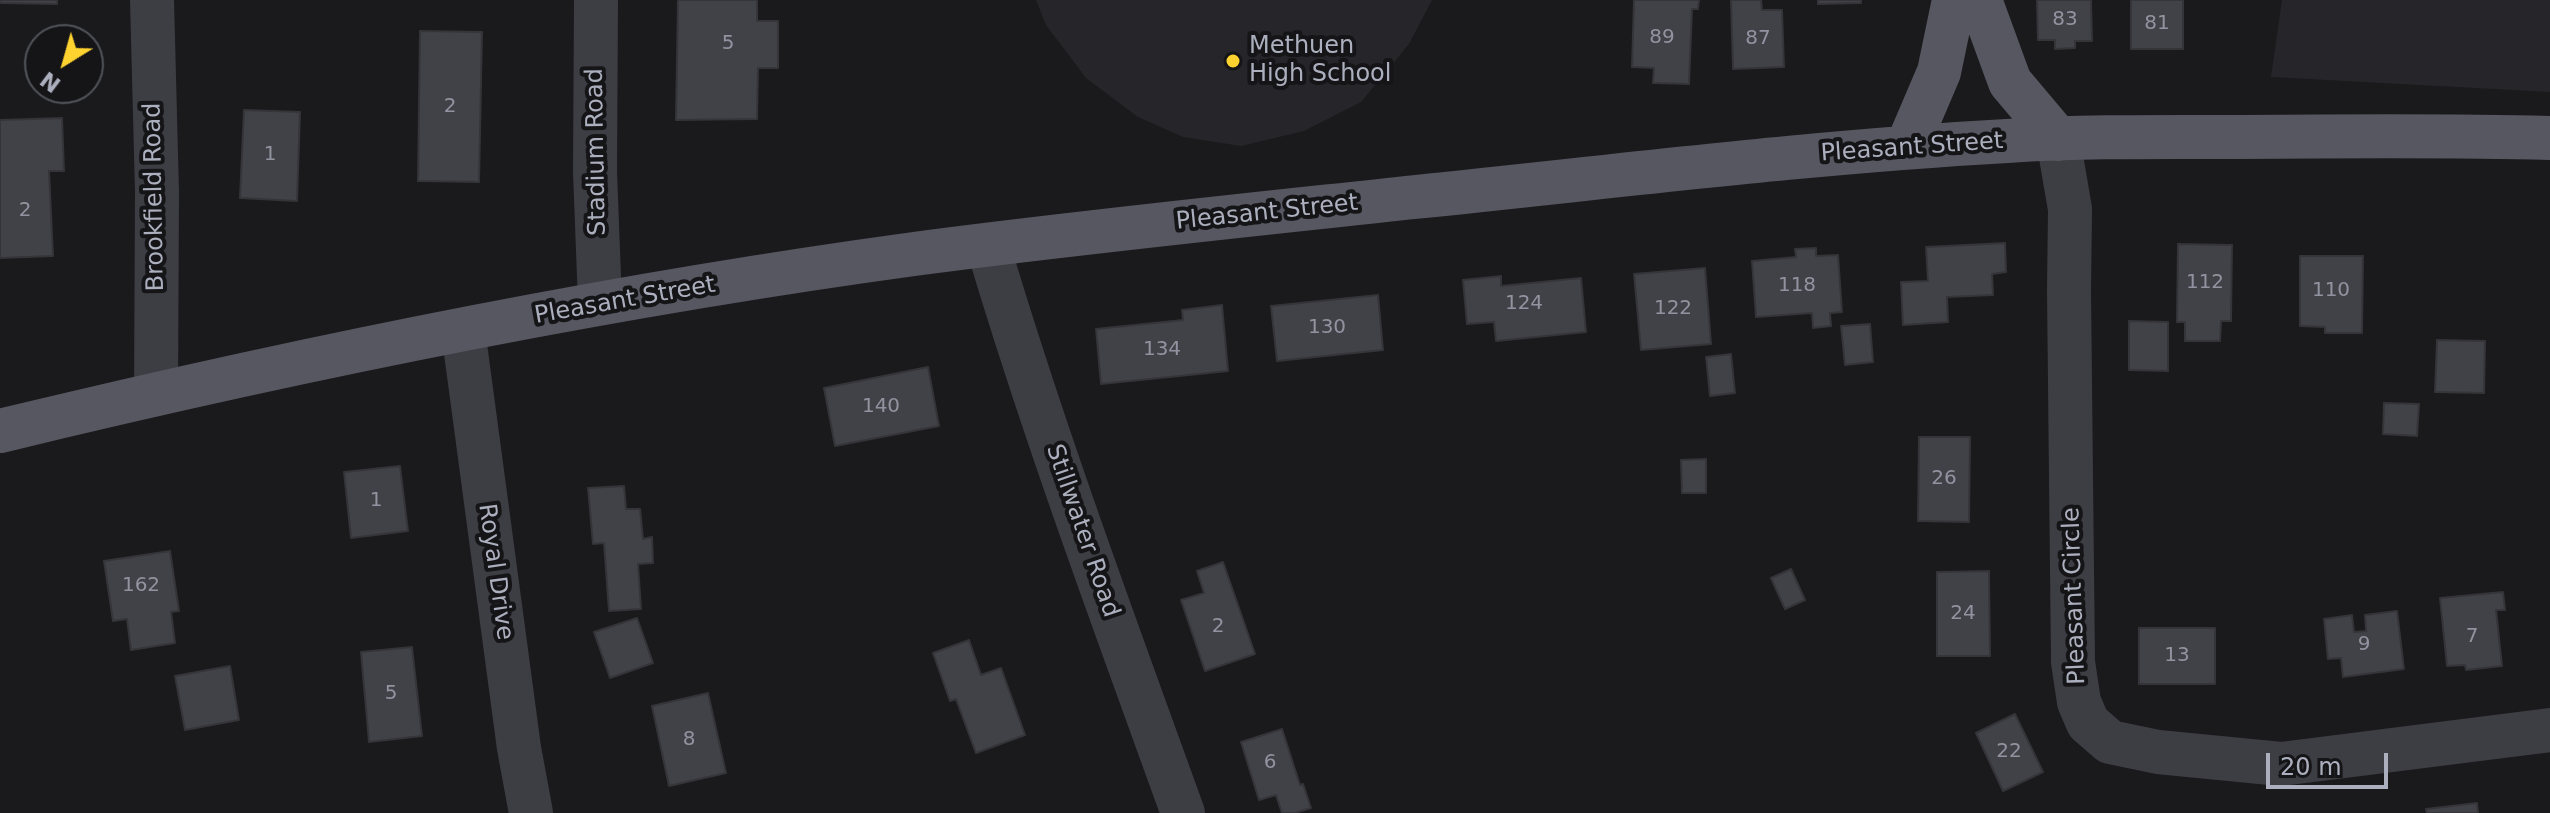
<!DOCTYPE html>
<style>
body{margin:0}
#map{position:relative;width:2550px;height:813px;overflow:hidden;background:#1a1a1d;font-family:"DejaVu Sans",sans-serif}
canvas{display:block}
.north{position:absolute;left:24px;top:24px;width:80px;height:80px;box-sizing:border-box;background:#151518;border:2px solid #51535a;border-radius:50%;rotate:217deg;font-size:22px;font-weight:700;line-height:32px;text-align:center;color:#acafbd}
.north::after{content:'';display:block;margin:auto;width:28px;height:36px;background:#ffd32f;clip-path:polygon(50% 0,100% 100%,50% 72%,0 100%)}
.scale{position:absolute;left:2266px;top:753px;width:122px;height:36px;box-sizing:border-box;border:4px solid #acafbd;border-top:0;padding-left:10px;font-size:24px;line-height:28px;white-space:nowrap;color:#acafbd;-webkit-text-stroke:6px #151518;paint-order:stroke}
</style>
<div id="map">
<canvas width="2550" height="813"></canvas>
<div class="north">N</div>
<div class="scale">20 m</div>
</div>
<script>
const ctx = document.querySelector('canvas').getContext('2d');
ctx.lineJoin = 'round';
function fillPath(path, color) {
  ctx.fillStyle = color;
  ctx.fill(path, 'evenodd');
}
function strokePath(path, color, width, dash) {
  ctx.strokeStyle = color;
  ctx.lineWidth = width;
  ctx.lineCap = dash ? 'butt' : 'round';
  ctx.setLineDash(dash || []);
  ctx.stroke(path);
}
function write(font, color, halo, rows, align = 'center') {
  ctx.font = font + ' "DejaVu Sans",sans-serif';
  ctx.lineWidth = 8;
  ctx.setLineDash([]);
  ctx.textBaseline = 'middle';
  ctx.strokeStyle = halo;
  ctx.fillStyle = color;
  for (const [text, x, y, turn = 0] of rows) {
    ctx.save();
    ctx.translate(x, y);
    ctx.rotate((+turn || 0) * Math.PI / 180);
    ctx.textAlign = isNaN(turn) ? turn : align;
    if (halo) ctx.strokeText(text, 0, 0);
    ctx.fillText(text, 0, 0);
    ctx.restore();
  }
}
fillPath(new Path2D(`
 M1036 0H1432L1409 44 1361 102 1304 131 1241 146 1183 137 1138 117 1086 78 1046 25Z
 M2282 0H2550V92L2271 77Z`), '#26262a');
const building = new Path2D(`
 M0 0H57V4L0 3Z
 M678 0H757V21H778V68H758L757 119 676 120Z
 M1634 0H1699L1698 9H1692L1689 84 1653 83 1654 68 1632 67Z
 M1731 0H1761L1762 10H1782L1784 67 1733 69Z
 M1818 0H1861V3L1818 4Z
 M2037 0H2091L2092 41H2075V48L2055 49V40H2038Z
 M2131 0H2183V49H2131Z
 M420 31 482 32 479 182 418 181Z
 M244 110 300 112 297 201 240 198Z
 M62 118 64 171H49L53 256 0 258V120Z
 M2005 243 2006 272 1992 274 1993 295 1947 297 1948 322 1903 325 1901 282 1928 281 1926 247Z
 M2178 244 2232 245 2231 321H2221L2220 341H2185V322H2177Z
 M1816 248V256L1838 255 1842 312 1830 313 1831 326 1813 328 1812 313 1756 317 1752 261 1796 257 1795 249Z
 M2300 256H2363L2362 333H2325V327L2300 326Z
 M1705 268 1711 344 1641 350 1634 274Z
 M1501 276V286L1581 278 1586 332 1496 341 1494 322 1467 324 1463 280Z
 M1378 295 1383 350 1277 361 1271 306Z
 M1222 305 1228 371 1101 384 1096 329 1183 320 1182 310Z
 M2129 321 2168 322V371L2129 370Z
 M1870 324 1873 362 1845 365 1841 326Z
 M2437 340 2485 341 2484 393 2435 392Z
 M1731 354 1735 393 1710 396 1706 357Z
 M928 367 939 426 835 446 824 388Z
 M2384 403 2419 404 2417 436 2383 434Z
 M1919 437H1970L1969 522 1918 521Z
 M1706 459V493H1682L1681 460Z
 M400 466 408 531 351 538 344 472Z
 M624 486 626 509H640L643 539 652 537 653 563 638 564 641 609 609 611 604 543 593 544 588 488Z
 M170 551 179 611 171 612 175 643 131 650 127 619 113 621 104 561Z
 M1223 562 1255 654 1205 671 1181 600 1204 593 1197 571Z
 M1791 569 1805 600 1785 609 1771 578Z
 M1989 571 1990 656H1937V572Z
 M2503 592 2505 610H2496L2502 666 2466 670 2465 665 2447 666 2440 598Z
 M2397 611 2404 669 2343 677 2341 658 2328 659 2324 619 2352 615 2354 632 2366 631 2365 615Z
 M637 618 653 663 610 678 594 632Z
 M2139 628H2215V684H2139Z
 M969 640 981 675 1001 668 1025 735 976 753 956 699 950 701 933 653Z
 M412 647 422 736 369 742 361 652Z
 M230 666 239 720 185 730 175 676Z
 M708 693 726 773 669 786 652 706Z
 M2015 714 2043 772 2003 791 1976 733Z
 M1282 729 1300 785 1303 784 1311 808 1295 813H1282L1276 795 1259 800 1241 742Z
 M2477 803 2478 813H2427L2426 809Z`);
fillPath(building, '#414247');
strokePath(building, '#343439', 2);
strokePath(new Path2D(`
 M152 0 157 192 156 394
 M596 0 595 172 600 303
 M2058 139 2070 209 2069 291 2073 662 2079 702 2088 723 2110 742 2158 752 2281 764 2550 730
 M988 246C1045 437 1115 625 1183 813
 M463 330 519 748 531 813`), '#3d3d44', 44);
strokePath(new Path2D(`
 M1980 0 2010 82 2058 139
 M1907 147 1939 72 1954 0
 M0 431C301 358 606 296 914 254 1080 232 1248 215 1415 197 1612 177 1809 152 2007 141 2084 136 2162 137 2240 137 2343 136 2446 135 2550 138`), '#565761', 44);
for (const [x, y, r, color] of [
 [1233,61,8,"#ffd32f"]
]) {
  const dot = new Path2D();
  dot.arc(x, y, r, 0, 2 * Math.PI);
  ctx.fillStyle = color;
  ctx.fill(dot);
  strokePath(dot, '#151518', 3);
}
write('20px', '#9194a0', null, [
 ["83",2065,20],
 ["81",2157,24],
 ["89",1662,38],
 ["87",1758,39],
 ["5",728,44],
 ["2",450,107],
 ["1",270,155],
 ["2",25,211],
 ["112",2205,283],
 ["118",1797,286],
 ["110",2331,291],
 ["124",1524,304],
 ["122",1673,309],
 ["130",1327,328],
 ["134",1162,350],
 ["140",881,407],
 ["26",1944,479],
 ["1",376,501],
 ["162",141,586],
 ["24",1963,614],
 ["2",1218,627],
 ["7",2472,637],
 ["9",2364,645],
 ["13",2177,656],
 ["5",391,694],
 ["8",689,740],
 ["22",2009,752],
 ["6",1270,763]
]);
write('24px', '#acafbd', '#151518', [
 ["Methuen",1249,47],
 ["High School",1249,75]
], 'left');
write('24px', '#acafbd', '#151518', [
 ["Pleasant Street",1912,148,-4],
 ["Stadium Road",597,152,-91],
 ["Brookfield Road",155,197,-91],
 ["Pleasant Street",1267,213,-6],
 ["Pleasant Street",625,301,-10],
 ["Stillwater Road",1082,531,71],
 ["Royal Drive",495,572,82],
 ["Pleasant Circle",2075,596,-92]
]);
</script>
